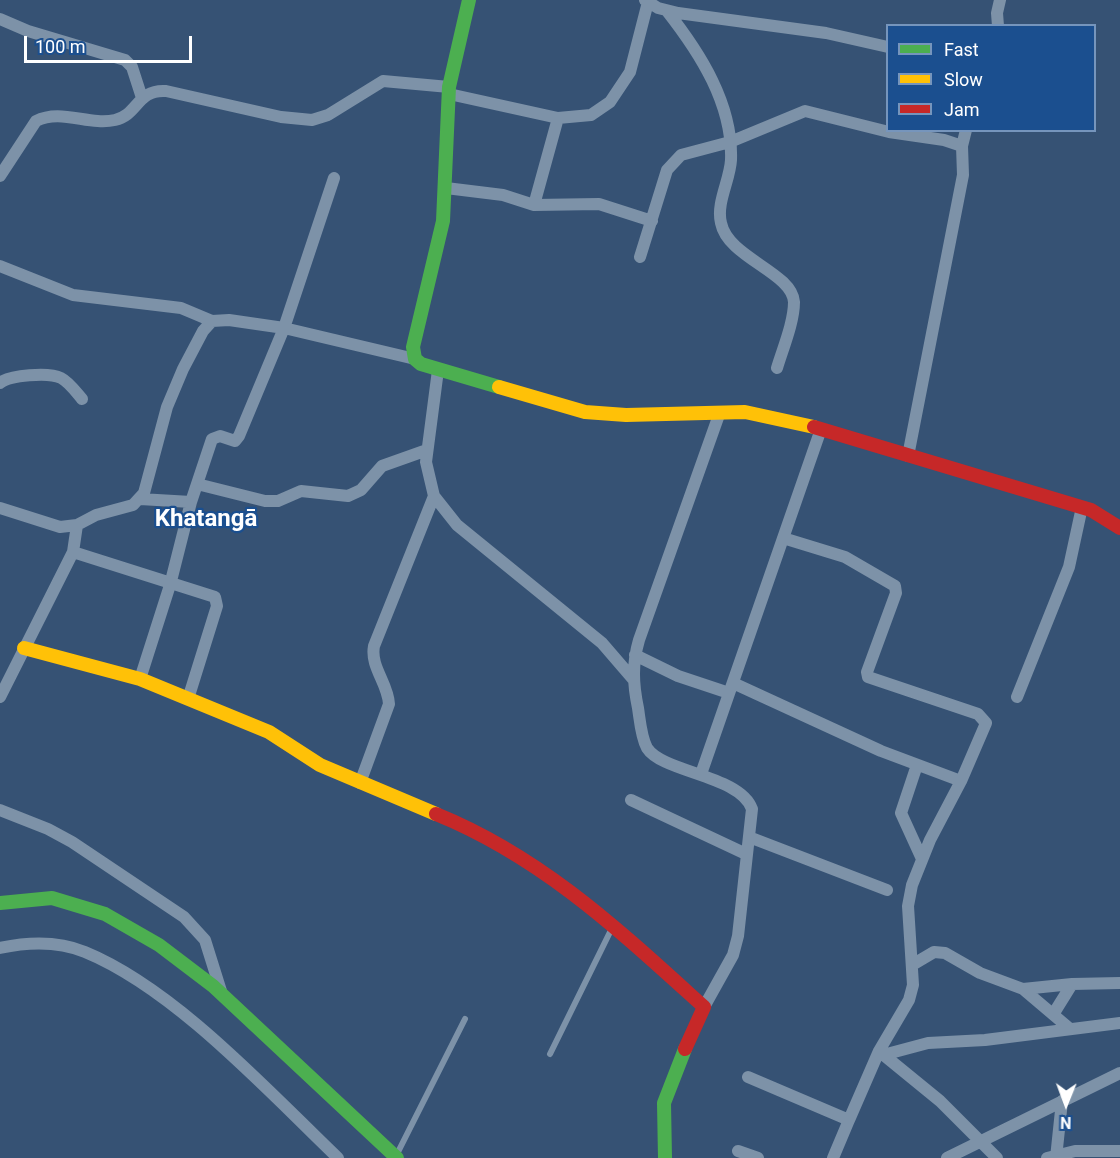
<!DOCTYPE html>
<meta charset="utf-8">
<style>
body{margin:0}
#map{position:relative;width:1120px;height:1158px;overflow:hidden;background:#365274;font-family:Roboto,sans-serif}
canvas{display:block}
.legend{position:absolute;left:886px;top:24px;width:210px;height:108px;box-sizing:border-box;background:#1b4f8f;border:2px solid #7695bc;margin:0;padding:8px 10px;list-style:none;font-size:18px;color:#fff}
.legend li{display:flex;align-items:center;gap:12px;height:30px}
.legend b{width:30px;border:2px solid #7695bc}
.north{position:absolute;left:1036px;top:1074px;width:60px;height:60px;-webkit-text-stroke:4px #1b4f8f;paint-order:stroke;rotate:181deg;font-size:16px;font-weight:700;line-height:24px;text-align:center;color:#fff}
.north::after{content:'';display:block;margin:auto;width:21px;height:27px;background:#fff;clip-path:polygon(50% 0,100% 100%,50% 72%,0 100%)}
.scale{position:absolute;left:24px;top:36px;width:168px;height:27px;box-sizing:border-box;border:3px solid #fff;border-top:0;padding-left:8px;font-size:18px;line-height:21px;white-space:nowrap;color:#fff;-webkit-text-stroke:4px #1b4f8f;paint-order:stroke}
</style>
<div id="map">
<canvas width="1120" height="1158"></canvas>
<ul class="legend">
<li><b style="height:8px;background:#4caf50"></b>Fast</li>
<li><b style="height:8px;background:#ffc107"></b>Slow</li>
<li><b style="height:8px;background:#c62828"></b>Jam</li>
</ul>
<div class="north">N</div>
<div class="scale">100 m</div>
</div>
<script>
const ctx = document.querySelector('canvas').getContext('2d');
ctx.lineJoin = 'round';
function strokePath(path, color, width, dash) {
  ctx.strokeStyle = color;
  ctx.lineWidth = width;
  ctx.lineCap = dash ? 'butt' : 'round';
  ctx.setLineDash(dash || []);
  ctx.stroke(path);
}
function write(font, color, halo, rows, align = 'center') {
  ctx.font = font + ' Roboto,sans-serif';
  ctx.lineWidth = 4.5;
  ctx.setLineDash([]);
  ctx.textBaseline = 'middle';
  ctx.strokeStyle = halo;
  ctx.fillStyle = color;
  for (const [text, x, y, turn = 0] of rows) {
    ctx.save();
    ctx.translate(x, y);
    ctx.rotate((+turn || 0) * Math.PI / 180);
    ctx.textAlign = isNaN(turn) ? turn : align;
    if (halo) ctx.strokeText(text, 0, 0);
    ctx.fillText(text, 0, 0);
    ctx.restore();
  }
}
strokePath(new Path2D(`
 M550 1054 612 928
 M397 1154 465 1019`), '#7d92a8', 6);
strokePath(new Path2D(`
 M645 0 658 8 678 13 826 33 888 47
 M667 11C700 53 733 104 731 160 730 180 716 203 721 223 728 258 792 272 794 302 794 322 783 348 777 368
 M0 19 28 31 125 60 132 67 142 98
 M998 26 997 13 1000 0
 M449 94 558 118 591 115 610 102 630 72 648 2
 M0 176 36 121C61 108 89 126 115 120 138 115 137 89 166 91L281 117 312 120 328 115 383 81 449 87
 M446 188 503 195 534 205 599 204 652 221
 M534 205 558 118
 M640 257 667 170 681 155 730 142 805 111 889 132 944 140 962 146
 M0 266 73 295 181 308 212 321
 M438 370 426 462 434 496 457 525 602 643 633 679
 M0 383C9 375 49 372 61 378 69 382 76 392 82 399
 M908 456 963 175 962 146 966 130
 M197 484 265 501H278L301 491 348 496 361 490 382 466 427 450
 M191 502 212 439 220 436 235 441 239 436 284 328 334 178
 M0 508 60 527 77 525 96 515 133 505 144 493 167 407 183 369 203 331 212 321 229 320 284 328 415 359
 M783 538 845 557 895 586 896 593 867 672 868 677 978 714 986 723 961 781 930 840 912 885 908 906 913 985 909 1000 879 1051 849 1120
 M73 552 215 597 217 606 188 699
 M635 655 678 676 729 693
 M140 679 170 585 191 502 140 499
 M733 683 881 751 961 781
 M0 697 73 552 77 525
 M1017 697 1069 567 1082 507
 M917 765 901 813 922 859
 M701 774 821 429
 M360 783 389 704C388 683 370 667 374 646L434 496
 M631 800 746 854
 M0 810 48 829 72 842 184 917 205 940 221 991
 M749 837 887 890
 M0 948C28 942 58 941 85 952 175 989 268 1091 338 1158
 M912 965 934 952 945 953 980 973 1023 989 1069 1028
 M1023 989 1072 984 1120 983
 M704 1007 733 955 738 936 752 809C740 775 663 773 647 748 641 737 640 721 638 708 633 684 632 664 639 640L720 412
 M1054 1013 1072 984
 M880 1052 940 1101 997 1158
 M883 1055 928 1043 985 1040 1120 1023
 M748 1077 849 1120 833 1158
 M738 1151 758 1158
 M947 1158 1120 1073
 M1047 1158 1075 1151H1120
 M1056 1158 1062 1101`), '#7d92a8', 12);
strokePath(new Path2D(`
 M469 0 449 87 443 221 413 347 415 359 421 364 499 387
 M0 903 52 898 105 914 159 945 213 986 397 1158
 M665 1158 664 1103 685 1049`), '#4caf50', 14);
strokePath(new Path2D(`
 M499 387 585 412 626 415 745 412 814 427
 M24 648 140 679 269 732 320 765 436 814`), '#ffc107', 14);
strokePath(new Path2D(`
 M814 427 1091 510 1120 528
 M436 814C542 857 620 931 704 1007L685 1049`), '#c62828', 14);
write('bold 24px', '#fff', '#1b4f8f', [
 ["Khatangā",206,520]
]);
</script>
